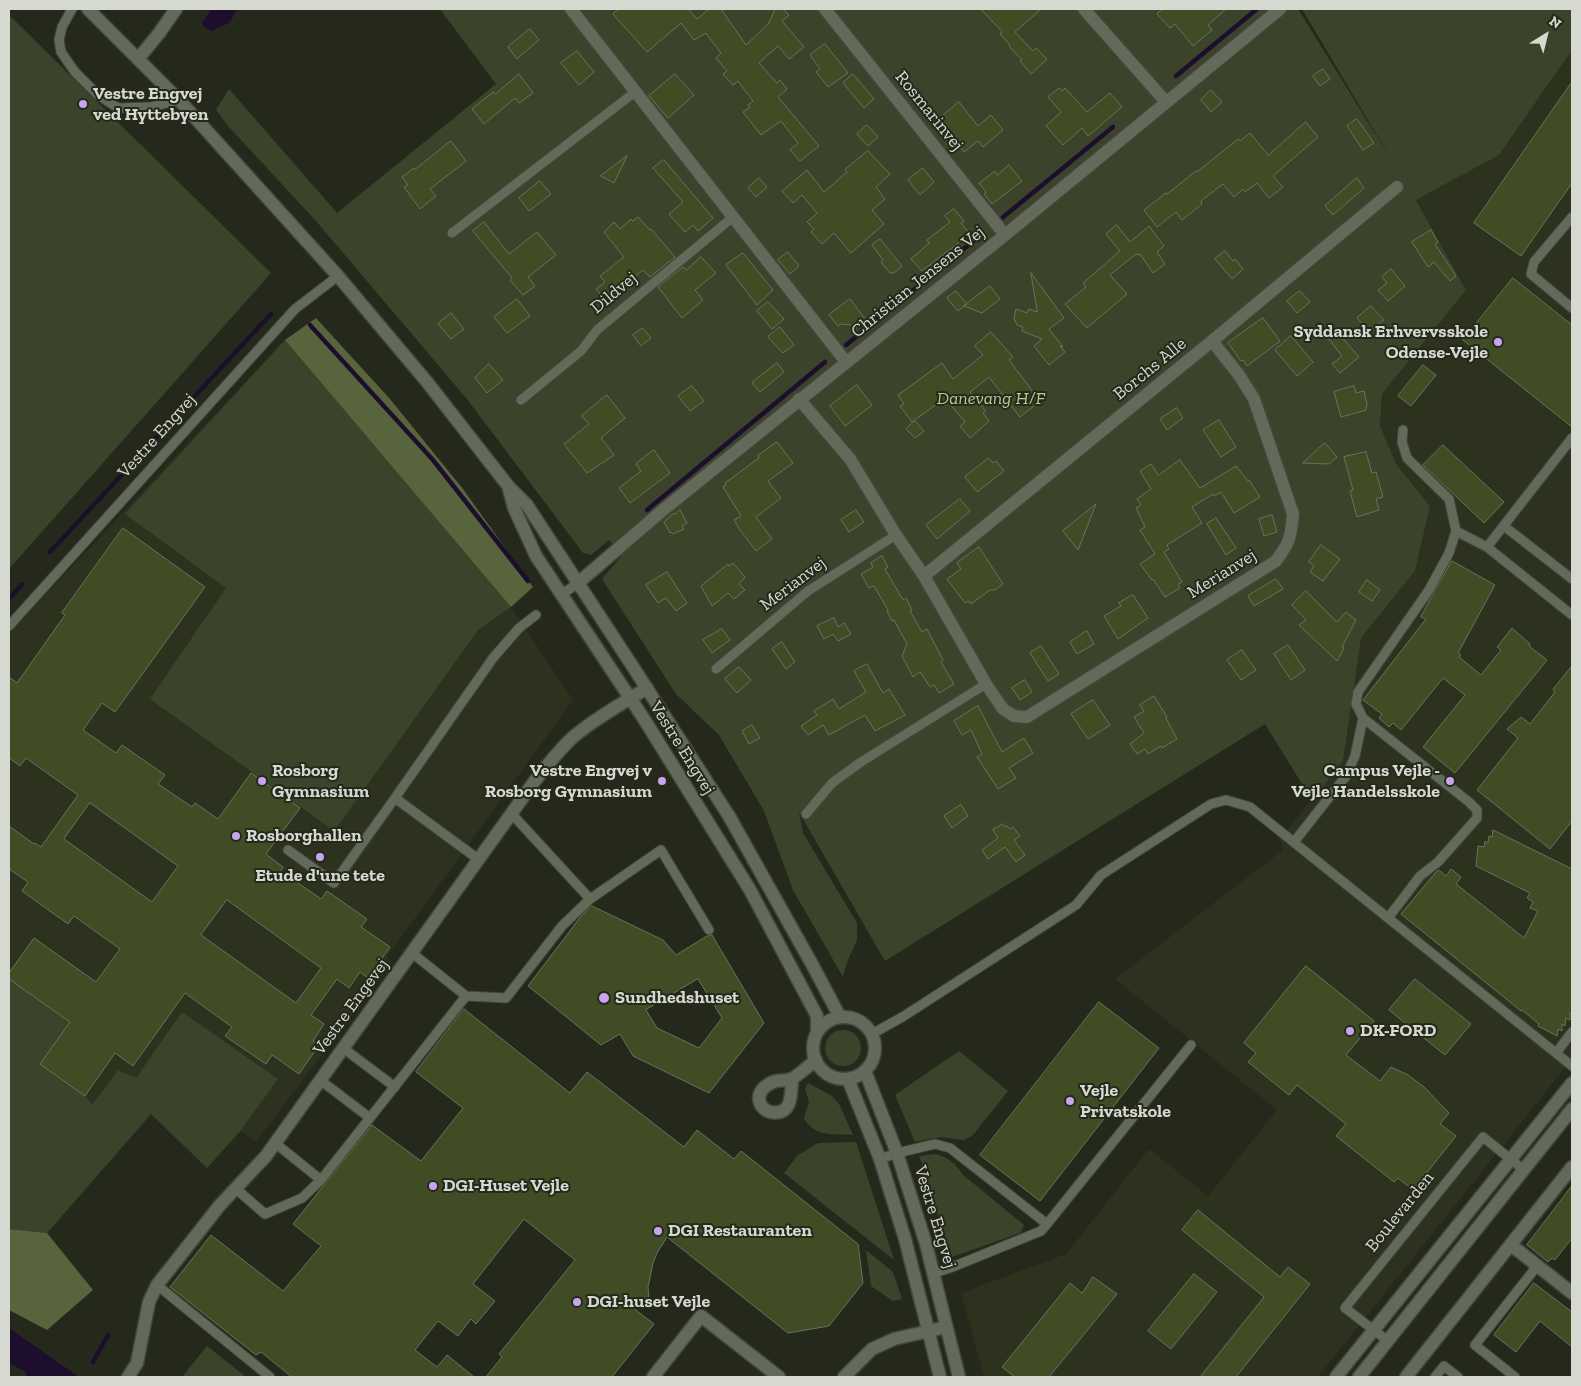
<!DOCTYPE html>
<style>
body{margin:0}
#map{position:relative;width:1581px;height:1386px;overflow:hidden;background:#25291b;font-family:"Zilla Slab",serif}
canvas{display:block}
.frame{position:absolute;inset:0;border:10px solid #d6d9d0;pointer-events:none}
.north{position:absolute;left:1521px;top:10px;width:50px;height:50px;-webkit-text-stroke:4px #25291b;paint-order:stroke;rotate:36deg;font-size:14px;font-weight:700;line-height:20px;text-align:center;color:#d6d9d0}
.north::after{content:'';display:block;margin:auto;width:18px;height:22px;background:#d6d9d0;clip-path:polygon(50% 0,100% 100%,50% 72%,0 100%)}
</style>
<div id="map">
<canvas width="1581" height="1386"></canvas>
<div class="frame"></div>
<div class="north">N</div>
</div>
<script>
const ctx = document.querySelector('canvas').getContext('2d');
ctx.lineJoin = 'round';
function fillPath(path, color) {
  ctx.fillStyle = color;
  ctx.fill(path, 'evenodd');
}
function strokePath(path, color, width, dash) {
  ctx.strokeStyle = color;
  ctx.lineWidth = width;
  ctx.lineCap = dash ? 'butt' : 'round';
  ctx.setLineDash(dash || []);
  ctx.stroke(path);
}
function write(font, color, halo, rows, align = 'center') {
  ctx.font = font + ' "Zilla Slab",serif';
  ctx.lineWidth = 4;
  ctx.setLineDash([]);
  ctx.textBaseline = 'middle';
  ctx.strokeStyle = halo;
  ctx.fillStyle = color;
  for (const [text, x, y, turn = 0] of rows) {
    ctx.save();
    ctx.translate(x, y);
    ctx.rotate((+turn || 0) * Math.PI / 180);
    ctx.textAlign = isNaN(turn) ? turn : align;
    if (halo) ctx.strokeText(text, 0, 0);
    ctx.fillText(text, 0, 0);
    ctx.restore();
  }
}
fillPath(new Path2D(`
 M1572 50V1059L1318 1377H984L961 1293 1066 1254 1149 1149 1208 1196 1277 1110 1115 979 1283 850 1280 839 1343 761 1361 638 1415 571 1430 506 1396 464 1380 426 1382 394 1466 290 1416 200 1499 155Z
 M285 340 511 607 573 700 387 957 392 962 256 1142 241 1131 207 1168 151 1114 47 1233 9 1229V634Z`), '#2c321e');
fillPath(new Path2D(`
 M440 9H1298L1394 164 1302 9H1572V50L1499 155 1416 200 1466 290 1382 394 1380 426 1396 464 1430 506 1415 571 1361 638 1343 761 1312 800 1265 724 885 961 799 812 803 833 857 923V940L847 962 843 977 793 890 764 811 719 735 676 694 602 579 622 555 609 540 591 555 583 553 467 399 316 221 229 127 216 110 229 89 337 213 496 84Z
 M9 15 271 273 9 569Z
 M285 340 511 607 478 630 334 831 150 699 226 588 125 514Z
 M9 979 70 1022 85 1096 92 1105 118 1070 136 1078 182 1012 278 1079 241 1130 207 1168 151 1114 47 1233 9 1229Z
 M825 1048a18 18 0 1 1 36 0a18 18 0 1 1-36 0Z
 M959 1051 1008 1091 973 1135 964 1140 940 1137 915 1142 895 1095Z
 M808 1083 832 1096 839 1104 853 1135C834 1134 814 1137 804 1118L809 1102 805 1088Z
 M856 1142 894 1260 784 1173 798 1155 818 1143Z
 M935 1154C947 1157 956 1163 962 1174L1024 1225 1020 1233 952 1257 919 1156Z
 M866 1250 893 1272 902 1299 893 1301 871 1286Z
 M207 1346 246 1377H182Z`), '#3b442b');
fillPath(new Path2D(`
 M316 318 390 399 463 489 533 587 511 607 285 340Z
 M9 1229 47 1233 93 1290 47 1330 9 1310Z`), '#58653c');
fillPath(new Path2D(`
 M212 9H238L229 23 211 31 203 26 202 22Z
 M9 1328 79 1377H27L26 1372 9 1363Z`), '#1e0e2e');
strokePath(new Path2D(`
 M1176 76 1257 9
 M1002 218 1113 127
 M310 325 433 460 528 581
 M846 345 982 234
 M647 510 825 362
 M50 552 271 314
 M9 599 22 584
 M93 1362 108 1335`), '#1e0e2e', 4.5);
const building = new Path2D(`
 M619 9H688L697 19 709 9H721L746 45 769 23 775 9H783L789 15 782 21 804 47 789 59 778 46 759 63 777 83 780 80 787 89 778 97 819 146 800 161 790 150 798 143 781 121 761 135 743 112 750 107 748 105 753 101 738 81 733 85 723 74 727 71 716 58 721 53 706 33 694 40 681 23 647 52 613 14Z
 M981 9H1041L1015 32 1033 51 1036 48 1047 59 1031 74 1020 61 1022 60 1009 46 1010 45 1000 34 1002 32Z
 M1163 9H1226L1208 25 1212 30 1193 46 1175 24 1170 28 1157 14Z
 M530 29 539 40 517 59 508 47Z
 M825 44 848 73 828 87 816 72 820 69 810 55Z
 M577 51 594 72 579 85 561 63Z
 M1323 69 1330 79 1320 86 1313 76Z
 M519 74 533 93 519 103 515 98 484 124 472 109 493 92 495 94Z
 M675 74 694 95 668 118 649 96Z
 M853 74 874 99 864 108 843 83Z
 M1572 82V183L1521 256 1474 223Z
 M1060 88 1062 91 1065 88 1087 112 1110 93 1122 107 1088 136 1082 128 1063 145 1046 126 1061 112 1048 97Z
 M1211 90 1222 102 1211 112 1201 100Z
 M959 102 978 126 991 115 1003 130 983 147 978 141 964 152 938 120Z
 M1357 119 1374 143 1363 150 1347 126Z
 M1306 122 1318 137 1273 176 1283 187 1269 198 1257 183 1245 192 1243 189 1234 197 1223 184 1201 201 1202 204 1182 220 1176 212 1157 227 1144 210 1166 193 1167 194 1196 171 1197 172 1238 139 1240 141 1250 133 1268 155Z
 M867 125 878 137 868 146 857 134Z
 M451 141 466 161 430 189 436 196 420 209 404 187 408 185 402 177 414 168 415 169Z
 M868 151 890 174 876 187 885 199 872 210 884 224 851 253 834 233 822 244 811 232 814 229 807 222 817 213 802 195 793 203 782 191 807 170 824 192 847 172 845 170Z
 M627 156 614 183 601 176Z
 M664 160 713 218 698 231 693 225 685 232 669 214 683 202 653 168Z
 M1009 165 1022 181 992 204 984 194 986 192 979 183 995 171 997 175Z
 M923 168 934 182 920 195 908 180Z
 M759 178 767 187 756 197 748 188Z
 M1357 178 1364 188 1333 215 1325 206Z
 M540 181 551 194 529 211 519 198Z
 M954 209 964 221 961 223 970 234 922 271 911 259 929 243 927 240 950 222 945 216Z
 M638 217 650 230 651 229 675 257 650 277 643 270 605 300 596 289 605 282 600 276 624 257 604 232 614 222 620 229 631 219 633 221Z
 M484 222 509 254 537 232 556 255 528 277 535 286 523 295 510 280 512 278 473 231Z
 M1117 225 1130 242 1149 226 1164 246 1157 252 1165 264 1153 273 1140 254 1138 255 1136 254 1110 275 1127 294 1087 328 1065 304 1086 287 1083 283 1120 251 1106 234Z
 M1431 230 1438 242 1435 244 1456 276 1450 281 1434 262 1428 267 1412 242Z
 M880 239 902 266 893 274 892 272 890 273 881 262 883 260 872 245Z
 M1225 251 1233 261 1235 259 1243 269 1232 279 1215 259Z
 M788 252 799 266 790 274 778 260Z
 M743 253 773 290 757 305 726 265Z
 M701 257 716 273 695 290 703 300 682 318 658 287 683 267 686 270Z
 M1391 269 1405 286 1388 301 1378 290 1387 283 1382 277Z
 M1031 273 1064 318 1049 329 1063 347 1060 346 1065 352 1049 365 1034 346 1042 339 1022 331 1023 327 1017 325 1014 318 1016 309 1027 313 1029 309 1037 312Z
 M1513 278 1572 325V427L1463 340Z
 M990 286 1000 299 982 313 964 306Z
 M956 291 967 304 958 311 947 298Z
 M1300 291 1310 302 1297 313 1287 301Z
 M517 299 530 316 507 333 494 317Z
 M850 299 866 320 855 329 851 325 841 324 838 326 829 315Z
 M768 302 784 319 772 329 757 311Z
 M1371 306 1384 320 1369 332 1357 318Z
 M451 313 464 329 451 339 438 324Z
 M1263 318 1280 341 1247 366 1243 360 1241 361 1228 343Z
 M780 327 794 345 783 353 768 337Z
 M1333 327 1359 357 1340 373 1332 364 1342 356 1325 334Z
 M643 328 651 338 641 346 633 335Z
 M991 332 1013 357 1009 360 1040 401 1020 417 989 377 970 392 986 411 983 413 989 421 970 438 960 426 965 422 949 403 945 406 941 401 912 422 900 406 904 404 898 395 942 363 953 379 983 355 975 346Z
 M1291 336 1313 362 1297 376 1275 350Z
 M777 363 784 372 760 392 752 383Z
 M489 364 503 380 487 393 475 378Z
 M1423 365 1436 375 1411 406 1398 396Z
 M857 385 872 405 845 426 830 406Z
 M692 386 704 401 690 411 678 396Z
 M1354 386 1356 393 1364 391 1367 404 1366 410 1341 417 1334 392Z
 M607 395 625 418 601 438 614 455 587 473 564 444 589 424 582 416Z
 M1177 408 1183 418 1167 430 1160 419Z
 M1219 420 1236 447 1221 457 1203 430Z
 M915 421 924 431 915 438 906 429Z
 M777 442 793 463 768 481 781 498 756 517 772 539 756 551 740 530 734 520 741 516 723 487 726 485 725 483 759 458 758 456Z
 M1325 443 1337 457 1329 464 1303 463Z
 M1443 445 1504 502 1484 523 1423 465Z
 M654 450 670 473 630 503 619 488 641 471 636 464Z
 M1366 452 1372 473 1376 472 1383 497 1376 499 1379 510 1357 517 1350 491 1353 490 1344 457Z
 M989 458 993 463 996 461 1004 471 977 492 965 477Z
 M1180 460 1200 488 1236 466 1248 481 1249 480 1260 497 1234 513 1221 492 1214 496 1213 494 1192 507 1202 523 1167 545 1169 549 1164 552 1182 582 1178 584 1180 588 1165 597 1153 579 1152 580 1140 564 1155 554 1140 530 1145 527 1136 508 1141 505 1137 499 1151 489 1140 471 1151 464 1158 475Z
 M960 499 970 511 937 539 926 525Z
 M1096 504 1078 550 1063 531Z
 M680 510 687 523 682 526 684 529 673 534 671 532 670 533 664 522 674 513 675 514Z
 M856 510 864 522 849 532 841 520Z
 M1272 515 1277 532 1264 536 1259 519Z
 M1216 518 1236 548 1226 555 1207 524Z
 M123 528 205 587 115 712 102 703 83 730 116 753 122 745 165 775 158 784 192 807 195 803 218 819 251 773 300 808 266 854 283 867 281 871 321 899 327 891 367 919 361 927 390 947 368 978 360 972 349 988 337 979 311 1015 324 1024 313 1041 319 1045 299 1074 272 1055 266 1064 225 1036 232 1027 185 993 133 1066 115 1053 85 1096 40 1064 70 1022 9 979V973L34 938 96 982 120 949 74 916 68 924 22 891 28 882 9 869V826L34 844 35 843 41 847 78 795 26 758 20 766 9 758V677L17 683 65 615 62 613ZM90 803 178 866 152 902 64 839ZM227 900 321 968 296 1003 201 935Z
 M1321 545 1340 559 1323 581 1310 572 1314 566 1309 562Z
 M979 547 1003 584 995 590H990L971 604 969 601 965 603 947 579 961 569 957 563Z
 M882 556 888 567 885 569 903 600 906 598 912 610 910 611 922 632 927 629 943 660 941 662 954 684 939 693 934 685 930 687 920 672 913 677 902 656 907 644 894 620 892 621 887 611 888 610 874 586 869 588 861 574 873 567 871 563Z
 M1452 561 1495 585 1458 653 1461 655 1459 657 1481 675 1501 650 1497 647 1512 628 1530 644 1529 646 1547 660 1455 773 1423 747 1465 695 1443 678 1401 730 1393 723 1389 727 1379 718 1382 714 1363 700 1426 619 1421 617Z
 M733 563 745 577 739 584 745 590 734 599 728 593 712 606 701 586 728 564 729 566Z
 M667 572 687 603 676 611 666 598 658 603 646 585Z
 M1276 579 1283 589 1254 606 1248 596Z
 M1367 580 1380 590 1372 601 1359 592Z
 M1306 591 1337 622 1346 612 1356 620 1342 647 1344 648 1337 661 1299 625 1306 620 1292 605Z
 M1133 595 1148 618 1118 639 1104 616 1121 606 1119 603Z
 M834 618 838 627 844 623 851 634 838 641 833 634 824 639 817 626Z
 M722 629 730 640 712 653 703 640Z
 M1087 631 1094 644 1077 654 1070 642Z
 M782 642 795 662 786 669 772 649Z
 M1288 645 1305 670 1291 680 1274 654Z
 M1041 646 1059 674 1048 681 1030 653Z
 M1242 650 1256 670 1241 680 1227 660Z
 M867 664 883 693 889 689 905 715 875 731 865 715 829 735 823 725 808 735 801 726 817 715 814 711 833 699 839 709 866 692 854 671Z
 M1572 666V821L1550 849 1477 790 1518 738 1507 729 1521 717 1530 724 1555 692 1553 690Z
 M739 667 751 680 737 693 725 679Z
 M1025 680 1032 692 1020 700 1012 688Z
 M1154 696 1167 717 1166 718 1177 739 1162 748 1161 746 1148 754 1145 749 1137 754 1130 744 1144 733 1134 717 1144 711 1140 705Z
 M1093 700 1110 725 1088 739 1071 714Z
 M978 706 1002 752 1024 738 1033 753 1009 768 1016 778 998 789 977 757 982 754 971 730 962 735 954 721Z
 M752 725 760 738 749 744 742 731Z
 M961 805 968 816 952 828 944 816Z
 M1003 824 1005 827 1007 826 1010 829 1013 827 1020 836 1014 840 1025 855 1016 862 1005 847 988 859 982 850 998 838 993 830Z
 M1493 830 1572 869V1015L1570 1013V1020L1566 1018 1565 1026 1562 1024V1031L1558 1029 1557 1036 1538 1026 1539 1024 1522 1010 1521 1011 1401 914 1436 872 1439 870 1446 876 1451 869 1461 877 1456 884 1524 938 1538 911 1530 908 1533 902 1527 898 1530 893 1476 866 1478 846 1484 847 1485 841 1488 843 1489 836 1492 837Z
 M592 906 663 940 676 955 707 936 712 935 764 1023 709 1093 633 1056 620 1034 601 1045 528 986 582 915ZM698 979 722 1018 699 1048 657 1028 646 1010Z
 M1306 966 1374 1021 1346 1055 1380 1081 1391 1067 1408 1075 1424 1087 1449 1113 1440 1124 1456 1136 1413 1190 1398 1178 1394 1182 1336 1136 1346 1124 1297 1085 1289 1095 1248 1062 1256 1053 1244 1043Z
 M1415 979 1471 1024 1445 1055 1389 1010Z
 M1099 1002 1159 1048 1040 1201 980 1155Z
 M464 1009 570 1093 587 1072 684 1147 697 1130 734 1159 741 1151 858 1244 863 1283 829 1326 788 1333 667 1237 657 1253 653 1263 648 1287 649 1301 628 1304 654 1324 612 1377H486L502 1357 499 1354 575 1260 524 1219 473 1284 495 1301 476 1324 471 1319 458 1336 438 1321 415 1350 437 1367 447 1355 474 1377H292L261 1352 256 1355 170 1287 211 1235 283 1291 321 1246 293 1224 372 1125 421 1161 463 1108 416 1072Z
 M1572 1186V1238L1555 1260 1552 1258 1548 1262 1527 1245Z
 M1198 1210 1280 1277 1288 1267 1310 1284 1236 1377H1200L1264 1297 1182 1230Z
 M1194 1274 1217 1292 1171 1349 1148 1331Z
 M1093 1277 1117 1294 1049 1377H1015L1002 1367 1070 1283 1082 1293Z
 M1534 1283 1572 1312V1347L1540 1321 1516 1352 1494 1335Z`);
fillPath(building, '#404c24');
strokePath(building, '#6b7060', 1);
const service = new Path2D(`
 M72 9 62 27 59 40 61 52 75 72 98 95 118 108 151 107 179 100
 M1572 217 1534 262 1531 274 1572 308
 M452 233 635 92
 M521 400 581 351 597 330 733 217
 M1504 526 1572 579
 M1456 531 1487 547 1572 615
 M1487 547 1572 438
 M561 595 578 583
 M9 626 295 309 338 276
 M716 669 808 591 896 535
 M395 798 478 859
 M511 813 590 899
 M806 814 832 783 861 762 986 684
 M1294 842 1346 776 1355 756 1363 718
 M288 850 334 883 395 798 493 658 519 628 536 615
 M1388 918 1420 876 1438 862 1477 818V810L1469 802 1363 718 1356 704 1358 692 1429 590 1449 553 1456 531 1449 499 1407 458 1402 442 1403 430
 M412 953 466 996
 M872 1034 904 1016 1076 905 1101 875 1211 804 1226 800 1250 807 1572 1066
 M343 1048 395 1087
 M1556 1053 1572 1032
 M320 1080 370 1118
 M275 1143 321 1180
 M880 1159 897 1153 935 1144 950 1148 1047 1224 1191 1045
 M235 1188 265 1214 302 1198 321 1180 466 996 506 998 562 926 590 899 661 850 709 930
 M934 1273 950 1268 1041 1231 1047 1224
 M157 1285 270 1377
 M1388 1341 1345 1308 1483 1137 1524 1170
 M1435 1377 1444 1366 1458 1377
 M1515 1377 1475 1345 1537 1266`);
const minor = new Path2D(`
 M571 9 846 362
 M825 9 1005 235
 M1084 9 1166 102
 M138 59 160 32 176 9
 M799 399 850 459 896 535 924 576 986 684 1003 709 1014 716 1027 717 1276 561C1290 542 1291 537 1293 514L1254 399 1239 375 1212 341
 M924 576 1212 341 1397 187
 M578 583 663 510 1005 235 1280 9
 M792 1079C791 1093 793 1116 771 1112 767 1112 761 1107 760 1103 756 1092 766 1084 776 1081 780 1080 786 1081 791 1079 795 1078 811 1064 816 1060
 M1511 1245 1572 1293
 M128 1377 137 1363 149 1302 157 1285 220 1205 266 1156 534 782C546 767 558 751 572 738 595 718 622 704 647 688
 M653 1377 701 1316 779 1377
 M844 1377 872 1349 894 1339 946 1327
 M1406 1377 1572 1167`);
const tertiary = new Path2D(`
 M88 9 179 100 338 276 427 382 509 487 527 505 635 670 729 816 813 966 840 1017
 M509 489 514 508 536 556 644 719 750 890 817 1016V1032
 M813 1048a31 31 0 1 1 62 0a31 31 0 1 1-62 0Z
 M865 1071 897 1153 926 1244 959 1377
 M848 1079 880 1159 905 1239 940 1377`);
const secondary = new Path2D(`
 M1336 1377 1572 1083
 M1359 1377 1572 1109`);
strokePath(service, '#42463b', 11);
strokePath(minor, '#42463b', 15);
strokePath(tertiary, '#42463b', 15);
strokePath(secondary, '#42463b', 15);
strokePath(service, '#646a5a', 9);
strokePath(minor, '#646a5a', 12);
strokePath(tertiary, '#646a5a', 12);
strokePath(secondary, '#646a5a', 12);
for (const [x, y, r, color] of [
 [83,104,5,"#c8a6ef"],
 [1498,342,5,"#c8a6ef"],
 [262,781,5,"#c8a6ef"],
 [662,781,5,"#c8a6ef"],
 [1450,781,5,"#c8a6ef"],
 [236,836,5,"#c8a6ef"],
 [320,857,5,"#c8a6ef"],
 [604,998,6,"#c8a6ef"],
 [1350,1031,5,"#c8a6ef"],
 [1070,1101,5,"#c8a6ef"],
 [433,1186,5,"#c8a6ef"],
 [658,1231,5,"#c8a6ef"],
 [577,1302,5,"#c8a6ef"]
]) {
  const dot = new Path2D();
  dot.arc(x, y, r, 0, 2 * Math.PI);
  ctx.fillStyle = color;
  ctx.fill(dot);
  strokePath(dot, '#25291b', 2);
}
write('bold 18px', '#d6d9d0', '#25291b', [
 ["Vestre Engvej",93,94],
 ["ved Hyttebyen",93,115],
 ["Syddansk Erhvervsskole",1488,332,"right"],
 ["Odense-Vejle",1488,353,"right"],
 ["Rosborg",272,771],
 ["Gymnasium",272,792],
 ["Vestre Engvej v",652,771,"right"],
 ["Rosborg Gymnasium",652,792,"right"],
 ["Campus Vejle -",1440,771,"right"],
 ["Vejle Handelsskole",1440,792,"right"],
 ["Rosborghallen",246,836],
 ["Etude d'une tete",320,876,"center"],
 ["Sundhedshuset",615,998],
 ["DK-FORD",1360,1031],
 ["Vejle",1080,1091],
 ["Privatskole",1080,1112],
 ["DGI-Huset Vejle",443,1186],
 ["DGI Restauranten",668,1231],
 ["DGI-huset Vejle",587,1302]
], 'left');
write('18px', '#d6d9d0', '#25291b', [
 ["Rosmarinvej",929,111,51],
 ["Christian Jensens Vej",918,282,-39],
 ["Dildvej",614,293,-40],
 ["Borchs Alle",1150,369,-39],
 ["Vestre Engvej",157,436,-48],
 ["Merianvej",1222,574,-32],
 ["Merianvej",793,584,-37],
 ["Vestre Engvej",682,748,58],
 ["Vestre Engevej",351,1007,-54],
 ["Boulevarden",1400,1212,-51],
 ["Vestre Engvej",935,1217,73]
]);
write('italic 18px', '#b7cd89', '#25291b', [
 ["Danevang H/F",991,399]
]);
</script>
